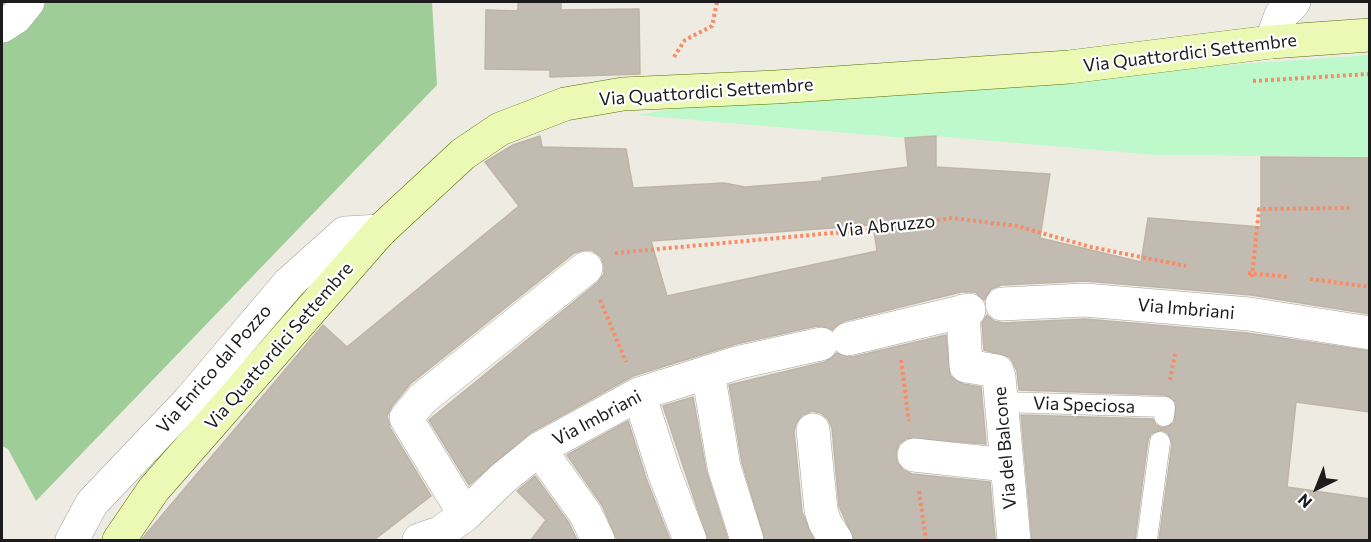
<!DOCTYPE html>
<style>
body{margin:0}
#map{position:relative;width:1371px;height:542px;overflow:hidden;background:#eeece2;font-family:Commissioner,sans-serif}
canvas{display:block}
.frame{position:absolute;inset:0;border:3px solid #1c1c1c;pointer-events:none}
.north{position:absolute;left:1287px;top:458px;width:60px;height:60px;-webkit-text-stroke:4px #fff;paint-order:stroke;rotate:223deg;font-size:16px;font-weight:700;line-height:24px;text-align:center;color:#1c1c1c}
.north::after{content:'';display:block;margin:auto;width:21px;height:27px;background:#1c1c1c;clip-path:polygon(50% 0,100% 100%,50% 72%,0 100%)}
</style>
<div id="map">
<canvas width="1371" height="542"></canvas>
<div class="frame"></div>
<div class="north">N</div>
</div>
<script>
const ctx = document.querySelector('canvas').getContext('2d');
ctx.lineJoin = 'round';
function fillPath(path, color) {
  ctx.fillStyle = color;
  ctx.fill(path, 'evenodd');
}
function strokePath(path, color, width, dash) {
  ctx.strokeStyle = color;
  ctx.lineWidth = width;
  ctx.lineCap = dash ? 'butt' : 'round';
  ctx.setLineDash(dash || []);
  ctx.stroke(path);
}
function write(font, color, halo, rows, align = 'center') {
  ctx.font = font + ' Commissioner,sans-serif';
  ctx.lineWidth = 4.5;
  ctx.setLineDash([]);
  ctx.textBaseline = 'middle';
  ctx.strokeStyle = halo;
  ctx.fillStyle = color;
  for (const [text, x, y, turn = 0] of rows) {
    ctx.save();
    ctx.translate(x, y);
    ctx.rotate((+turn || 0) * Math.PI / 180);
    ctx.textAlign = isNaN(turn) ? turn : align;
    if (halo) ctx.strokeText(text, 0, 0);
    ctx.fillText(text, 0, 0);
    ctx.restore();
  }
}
fillPath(new Path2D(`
 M2 2H432L437 85 36 501 8 449 2 446Z`), '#9fcd97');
fillPath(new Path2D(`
 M1369 55V157L1155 155 936 136 905 138 637 115 702 104 899 88Z`), '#bef9cb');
const building = new Path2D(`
 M518 2H561V10L639 9 640 74 550 77V70L485 69 486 10 518 11Z
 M540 136 542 147 626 149 633 188 724 183 745 187 822 181V178L908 167 905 138 936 136V167L1050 174 1040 238 1141 262 1148 218 1261 227V157L1370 158V314L1251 295 1086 281 1001 285 991 289 984 300 975 292H961L844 321 832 330 817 326 736 344 633 376 530 433 469 485 429 420 598 282 604 274V265L601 257 592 250H583L574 253 410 384 392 406 387 416 390 428 431 496 374 540H141L323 325 347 347 519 206 485 162 513 145ZM873 225 877 251 667 296 651 241Z
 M987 315 994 321 1003 323 1085 319 1247 333 1370 351V412L1296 402 1287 487 1370 499V540H1159L1172 444 1168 433 1161 430 1151 434 1148 440 1135 540H1032L1021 415 1153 419 1156 425 1163 428 1174 423 1176 402 1165 395 1019 390 1017 371 1010 357 984 350 982 323Z
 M946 335 950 376 963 384 981 387 986 444 907 438 899 444 896 452 897 462 903 470 912 474 990 482 995 540H854L839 506 832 428 828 419 821 413 812 411 802 415 796 423 794 432 802 512 814 540H765L742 463 729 385 825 362 837 353 852 357Z
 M693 397 706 470 728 540H708L663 406Z
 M628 421 646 478 670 540H617L602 505 567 455Z
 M535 476 569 523 577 540H531L546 520 517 491Z`);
fillPath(building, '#c2bbb2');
strokePath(building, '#bfb4a5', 1.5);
const service = new Path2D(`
 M1003 402 1165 407 1164 416
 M1147 540 1160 442`);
const minor = new Path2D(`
 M2 26 16 17 28 2
 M1271 42 1281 15 1294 2
 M1002 304 1085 300 1249 314 1370 333
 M963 311 966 366 997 371 999 377 1014 540
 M848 339 969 310
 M708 372 724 467 747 540
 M639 394 664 472 690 540
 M813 430 821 510 825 523 836 540
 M539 449 585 513 598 540
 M914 455 1006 465
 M465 515 406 418 422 399 586 268
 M419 540 440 533 465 515 502 479 539 449 639 394 740 362 821 344`);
const tertiary = new Path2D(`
 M72 540 92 503 189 401 289 283 345 233 380 231`);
const secondary = new Path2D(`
 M119 540 154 489 380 231 463 154 500 129 565 104 623 94 776 87 1069 67 1271 42 1370 35`);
strokePath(service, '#a3a3a3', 21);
strokePath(minor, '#a3a3a3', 34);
strokePath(tertiary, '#a3a3a3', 34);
strokePath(secondary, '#577105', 34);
strokePath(new Path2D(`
 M674 57 685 40 712 26 717 2
 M1253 81 1370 74
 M615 253 876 229 952 218 1017 226 1091 247 1186 266
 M1248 273 1289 277
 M1252 277 1259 209 1352 208
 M1310 279 1370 287
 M600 300 626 362
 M901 360 909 421
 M1170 380 1175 354
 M919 491 926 540`), '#f88b68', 4, [3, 3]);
strokePath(service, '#fff', 20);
strokePath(minor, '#fff', 33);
strokePath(tertiary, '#fff', 33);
strokePath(secondary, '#ecf9b5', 33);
write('18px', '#1c1c1c', '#fff', [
 ["Via Quattordici Settembre",1190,53,-7],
 ["Via Quattordici Settembre",706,92,-4],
 ["Via Abruzzo",886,226,-6],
 ["Via Imbriani",1186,309,5],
 ["Via Quattordici Settembre",279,346,-49],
 ["Via Enrico dal Pozzo",214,369,-49],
 ["Via Speciosa",1084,405,2],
 ["Via Imbriani",597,418,-28],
 ["Via del Balcone",1005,448,-95]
]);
</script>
